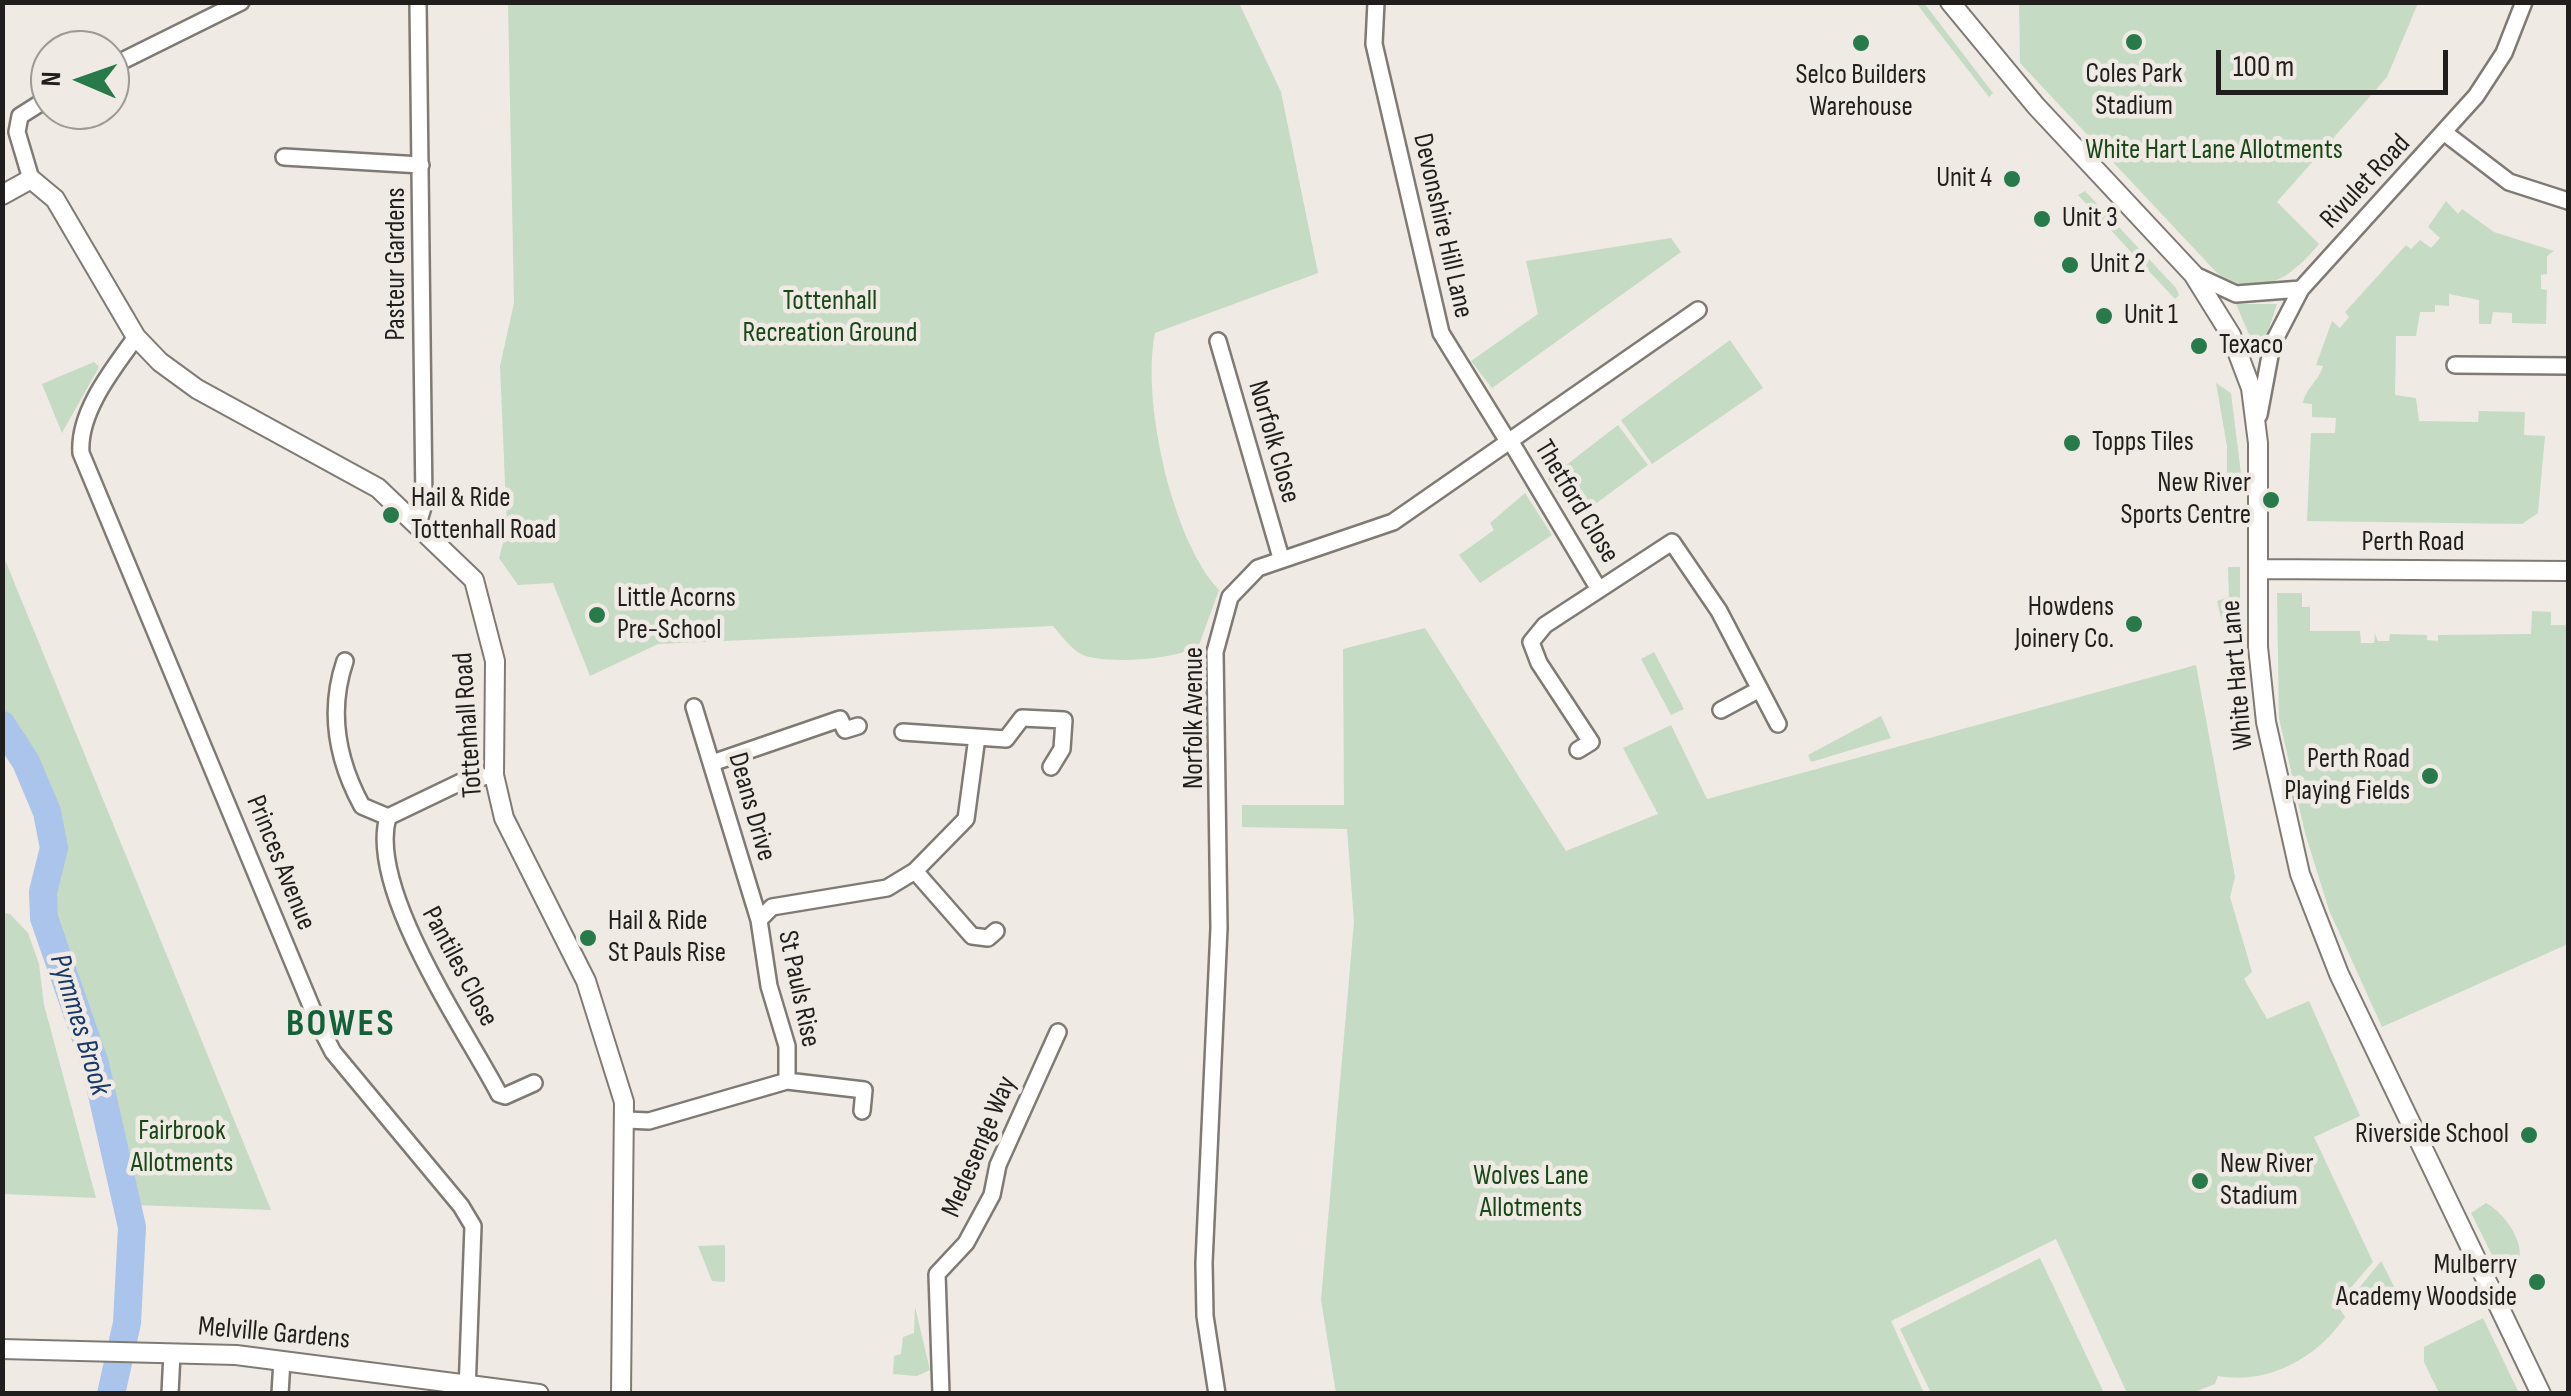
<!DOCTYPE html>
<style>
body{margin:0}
#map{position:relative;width:2571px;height:1396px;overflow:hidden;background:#efeae3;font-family:"Sofia Sans Condensed",sans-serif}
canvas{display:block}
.frame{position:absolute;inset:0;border:5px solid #211f1d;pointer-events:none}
.north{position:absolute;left:30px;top:30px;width:100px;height:100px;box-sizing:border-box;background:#efeae3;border:2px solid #9d9994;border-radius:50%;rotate:272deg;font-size:28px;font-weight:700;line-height:40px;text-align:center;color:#211f1d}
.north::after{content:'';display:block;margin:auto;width:35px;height:45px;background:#297a4b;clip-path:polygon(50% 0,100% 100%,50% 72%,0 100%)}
.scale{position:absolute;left:2216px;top:50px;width:232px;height:45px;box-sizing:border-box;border:5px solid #211f1d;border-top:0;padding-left:12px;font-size:30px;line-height:35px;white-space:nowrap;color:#211f1d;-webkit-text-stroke:8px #efeae3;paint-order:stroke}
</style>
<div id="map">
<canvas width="2571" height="1396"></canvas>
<div class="frame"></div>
<div class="north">N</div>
<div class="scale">100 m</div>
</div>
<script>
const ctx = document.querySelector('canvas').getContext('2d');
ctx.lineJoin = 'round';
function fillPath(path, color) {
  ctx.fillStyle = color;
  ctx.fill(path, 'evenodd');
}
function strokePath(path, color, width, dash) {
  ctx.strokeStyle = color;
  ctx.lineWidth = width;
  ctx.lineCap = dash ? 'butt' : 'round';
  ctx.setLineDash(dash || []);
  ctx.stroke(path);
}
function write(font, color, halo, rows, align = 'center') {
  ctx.font = font + ' "Sofia Sans Condensed",sans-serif';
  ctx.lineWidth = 9;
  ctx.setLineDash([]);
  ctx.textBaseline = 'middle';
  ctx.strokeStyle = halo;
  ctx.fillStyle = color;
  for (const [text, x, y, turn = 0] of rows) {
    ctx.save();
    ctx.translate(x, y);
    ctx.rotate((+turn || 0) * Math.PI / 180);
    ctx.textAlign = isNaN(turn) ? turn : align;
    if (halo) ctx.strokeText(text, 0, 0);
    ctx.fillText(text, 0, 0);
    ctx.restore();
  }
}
fillPath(new Path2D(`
 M508 3H1239L1281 92 1318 273 1155 333C1141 400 1172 540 1219 590L1199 645C1179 660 1103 665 1081 654 1071 649 1061 635 1053 626L658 644 590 676 553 583 518 585 499 558 507 529 500 366 514 303Z
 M1916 3H1924L1993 93 1989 97Z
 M2019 3H2418L2387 77 2277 202 2319 244C2292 277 2259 301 2217 273L2020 63Z
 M2085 191 2176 288 2179 295 2175 299 2078 195Z
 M2446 201 2458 214 2462 209 2494 232 2554 251 2547 256V274L2541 275V289L2547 290 2546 324 2512 323V313L2493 312 2491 324H2479V300L2449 294V306L2435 305V312H2420L2416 336H2396L2395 395 2416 398 2419 421 2478 422 2479 411 2525 412 2524 435 2545 436 2538 513 2522 524 2307 521 2311 433H2335L2336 418 2312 417V404L2303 403C2305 389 2319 381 2323 366L2316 365 2332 321 2340 328 2349 317 2345 312 2406 245 2411 249 2420 240 2431 248 2440 238 2428 227Z
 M1671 238 1681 252 1492 388 1471 361 1538 314 1526 261Z
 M2236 304H2277L2259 358Z
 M1730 340 1763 388 1652 464 1621 420Z
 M94 362 99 367 62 433 42 384Z
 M2216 383 2231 393 2241 474 2227 490V446Z
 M1618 425 1648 465 1575 519 1548 479Z
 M1525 493 1552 535 1480 583 1459 555 1494 530 1490 523Z
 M3 555 271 1210 135 1205 104 1065 49 905 59 829 34 764 3 714Z
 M2228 567H2240V643L2228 646 2217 601 2229 597Z
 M2277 593H2302V607H2310V631H2360L2361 643H2374L2375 634 2378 641H2389L2390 634 2427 635V640L2438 641V635L2531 634 2532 611 2551 612V625H2568V944L2382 1027 2329 910 2305 833 2279 718Z
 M1425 628 1566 851 1658 814 1623 748 1671 725 1707 799 2196 665 2235 877 2230 897 2252 972 2244 979 2267 1019 2309 1001 2360 1116 2314 1137 2373 1262 2347 1292 2340 1309 2345 1317C2317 1358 2268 1385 2218 1376L2215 1384 2192 1393H2127L2056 1239 1891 1321 1924 1393H1336L1321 1300 1354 922 1347 829 1242 827V805H1344L1343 649Z
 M1654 652 1684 709 1671 715 1641 659Z
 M1881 716 1891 738 1811 762 1808 755Z
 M3 913 10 914 28 933 39 964 44 1005 96 1198 3 1194Z
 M2486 1203C2503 1212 2527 1242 2518 1265L2501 1273 2471 1213Z
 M725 1245V1282L712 1281 698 1246Z
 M2040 1258 2104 1393H1931L1900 1329Z
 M2381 1261 2397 1292 2379 1297 2355 1293Z
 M915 1307 930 1370 917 1376 893 1374 894 1356 901 1354 903 1337 914 1333Z
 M2483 1318 2519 1393H2439L2424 1362V1347Z`), '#c5dbc4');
strokePath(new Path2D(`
 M2 725 26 762 47 812 54 848 43 892 44 918 95 1064 132 1227 127 1323 111 1394`), '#aac4ec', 28);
const minor = new Path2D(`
 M1376 2 1374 44 1441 333 1509 443
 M110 67 241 2
 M2445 133 2509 182 2568 201
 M284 157 421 165
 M31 179 17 132 20 116 50 97
 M2195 275 2236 294 2301 289
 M136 337C113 369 78 412 81 453L319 1025 333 1052 461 1206 473 1226 467 1392
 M1218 341 1281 558
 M2455 365 2568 366
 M2259 415 2272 345 2301 289 2476 96 2504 53 2524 2
 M1511 442 1598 588
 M418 524 424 504 418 2
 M345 661C328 711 337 760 362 806L388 817
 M694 707 759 920
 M1721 710 1760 689
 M903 732 977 737
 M1578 750 1591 742 1539 663 1531 642 1545 625 1672 542 1719 611 1778 724
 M712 763 840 719 845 730 858 726
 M494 775 463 781 388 817C367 889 465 1029 499 1094L505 1096 534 1083
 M915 871 972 936 988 938 996 931
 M787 1081 864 1090 862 1111
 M626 1120 649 1121 787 1081V1046L769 986 759 920 772 907 887 888 915 871 966 819 977 737 1006 739 1022 718 1064 720 1062 749 1051 767
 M170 1394 172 1353
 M280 1394 282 1360
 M941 1394 937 1274 966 1243 992 1195 998 1165 1058 1032
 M1217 1394 1205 1316 1204 1263 1219 928 1215 652 1230 597 1258 568 1393 522 1698 310`);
const tertiary = new Path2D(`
 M1950 2 2036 106 2193 274 2231 335 2251 388 2258 443V647L2266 722 2300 874 2339 974 2541 1394
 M2 195 31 179 55 199 136 337 160 362 197 389 378 488 474 580 495 661 494 775 504 818 586 981 624 1102 621 1394
 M2258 569 2568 571
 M2 1349 236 1355 539 1394`);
strokePath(minor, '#7f7b74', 20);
strokePath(tertiary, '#7f7b74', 22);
strokePath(minor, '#fff', 15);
strokePath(tertiary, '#fff', 18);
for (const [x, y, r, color] of [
 [2134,42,10,"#297a4b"],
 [1861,43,10,"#297a4b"],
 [2012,179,10,"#297a4b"],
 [2042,219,10,"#297a4b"],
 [2070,265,10,"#297a4b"],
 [2104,316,10,"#297a4b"],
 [2199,346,10,"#297a4b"],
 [2072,443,10,"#297a4b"],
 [2271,500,10,"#297a4b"],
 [391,515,10,"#297a4b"],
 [597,615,10,"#297a4b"],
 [2134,624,10,"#297a4b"],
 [2430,776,10,"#297a4b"],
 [588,938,10,"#297a4b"],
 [2529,1135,10,"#297a4b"],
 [2200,1181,10,"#297a4b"],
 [2537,1282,10,"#297a4b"]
]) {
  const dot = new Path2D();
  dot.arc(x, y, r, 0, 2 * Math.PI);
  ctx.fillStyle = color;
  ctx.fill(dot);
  strokePath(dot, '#efeae3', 4);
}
write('28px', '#211f1d', '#efeae3', [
 ["Coles Park",2134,75,"center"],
 ["Stadium",2134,107,"center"],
 ["Selco Builders",1861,76,"center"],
 ["Warehouse",1861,108,"center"],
 ["Unit 4",1992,179,"right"],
 ["Unit 3",2062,219],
 ["Unit 2",2090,265],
 ["Unit 1",2124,316],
 ["Texaco",2219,346],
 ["Topps Tiles",2092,443],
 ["New River",2251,484,"right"],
 ["Sports Centre",2251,516,"right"],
 ["Hail & Ride",411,499],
 ["Tottenhall Road",411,531],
 ["Little Acorns",617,599],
 ["Pre-School",617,631],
 ["Howdens",2114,608,"right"],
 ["Joinery Co.",2114,640,"right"],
 ["Perth Road",2410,760,"right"],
 ["Playing Fields",2410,792,"right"],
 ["Hail & Ride",608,922],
 ["St Pauls Rise",608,954],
 ["Riverside School",2509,1135,"right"],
 ["New River",2220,1165],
 ["Stadium",2220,1197],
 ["Mulberry",2517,1266,"right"],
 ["Academy Woodside",2517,1298,"right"]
], 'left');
write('28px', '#184817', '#efeae3', [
 ["White Hart Lane Allotments",2214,151],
 ["Tottenhall",830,302],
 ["Recreation Ground",830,334],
 ["Fairbrook",182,1132],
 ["Allotments",182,1164],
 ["Wolves Lane",1531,1177],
 ["Allotments",1531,1209]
]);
write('28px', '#211f1d', '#efeae3', [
 ["Rivulet Road",2366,182,-47],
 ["Devonshire Hill Lane",1442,226,77],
 ["Pasteur Gardens",397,264,-90],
 ["Norfolk Close",1273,442,74],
 ["Thetford Close",1576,502,59],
 ["Perth Road",2413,543],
 ["White Hart Lane",2238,675,-95],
 ["Norfolk Avenue",1195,718,-90],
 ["Tottenhall Road",469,725,-94],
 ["Deans Drive",751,807,74],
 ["Princes Avenue",280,863,68],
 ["Pantiles Close",459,967,62],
 ["St Pauls Rise",798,989,78],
 ["Medesenge Way",980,1147,-67],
 ["Melville Gardens",274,1334,5]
]);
write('italic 30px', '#18396a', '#efeae3', [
 ["Pymmes Brook",79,1025,73]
]);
ctx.letterSpacing = '2.5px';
write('bold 38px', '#136138', '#efeae3', [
 ["BOWES",341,1025]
]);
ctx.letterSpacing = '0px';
</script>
